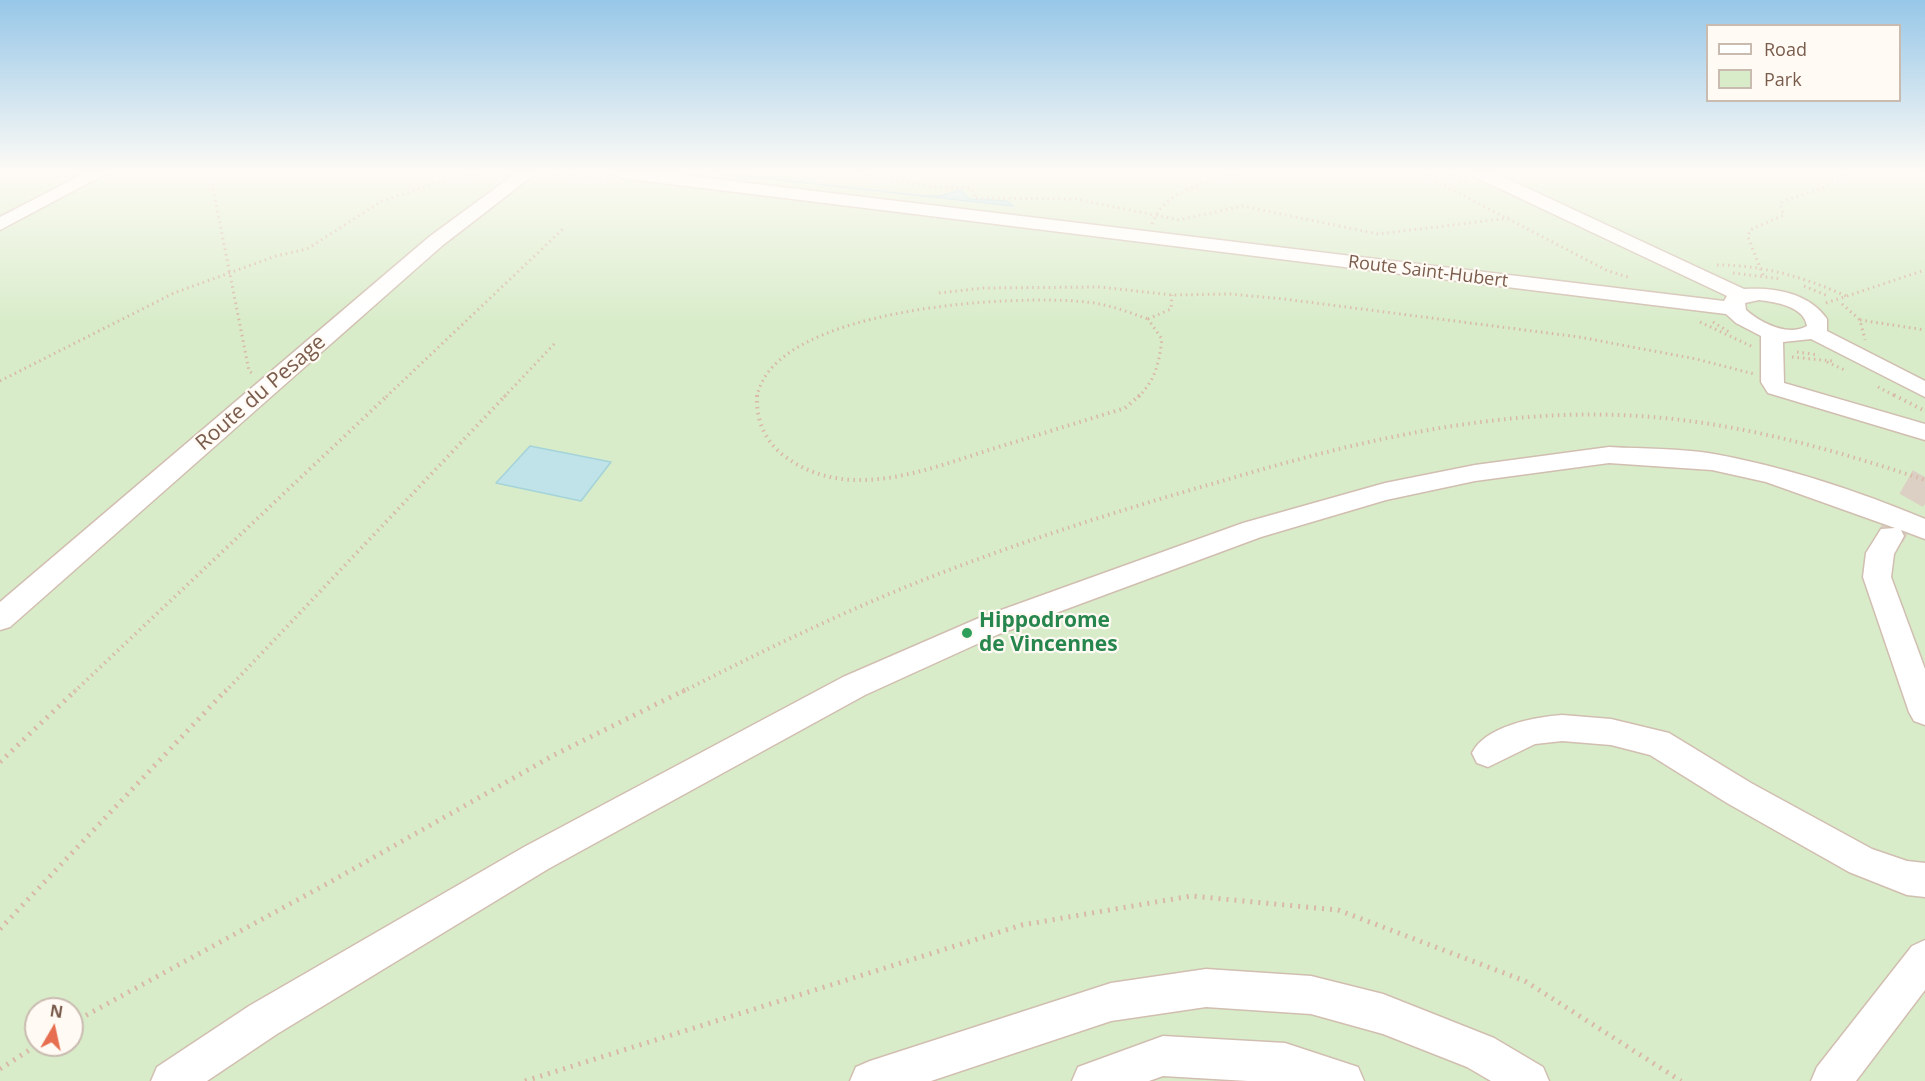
<!DOCTYPE html>
<style>
body{margin:0}
#map{position:relative;width:1925px;height:1081px;overflow:hidden;background:#fdf6ec;font-family:"Open Sans",sans-serif}
canvas{display:block}
.legend{position:absolute;left:1706px;top:24px;width:195px;height:78px;box-sizing:border-box;background:#fffaf3;border:2px solid #cabbb1;margin:0;padding:8px 10px;list-style:none;font-size:18px;color:#7a5c4d}
.legend li{display:flex;align-items:center;gap:12px;height:30px}
.legend b{width:30px;border:2px solid #cabbb1}
.north{position:absolute;left:24px;top:997px;width:60px;height:60px;box-sizing:border-box;background:#fffaf3;border:2px solid #cabbb1;border-radius:50%;rotate:9deg;font-size:16px;font-weight:700;line-height:24px;text-align:center;color:#7a5c4d}
.north::after{content:'';display:block;margin:auto;width:21px;height:27px;background:#e76f51;clip-path:polygon(50% 0,100% 100%,50% 72%,0 100%)}
</style>
<div id="map">
<canvas width="1925" height="1081"></canvas>
<ul class="legend">
<li><b style="height:8px;background:#fff"></b>Road</li>
<li><b style="height:16px;background:#d8ecc9"></b>Park</li>
</ul>
<div class="north">N</div>
</div>
<script>
const ctx = document.querySelector('canvas').getContext('2d');
ctx.lineJoin = 'round';
function fillPath(path, color) {
  ctx.fillStyle = color;
  ctx.fill(path, 'evenodd');
}
function strokePath(path, color, width, dash) {
  ctx.strokeStyle = color;
  ctx.lineWidth = width;
  ctx.lineCap = dash ? 'butt' : 'round';
  ctx.setLineDash(dash || []);
  ctx.stroke(path);
}
function write(font, color, halo, rows, align = 'center') {
  ctx.font = font + ' "Open Sans",sans-serif';
  ctx.lineWidth = 4.5;
  ctx.setLineDash([]);
  ctx.textBaseline = 'middle';
  ctx.strokeStyle = halo;
  ctx.fillStyle = color;
  for (const [text, x, y, turn = 0] of rows) {
    ctx.save();
    ctx.translate(x, y);
    ctx.rotate((+turn || 0) * Math.PI / 180);
    ctx.textAlign = isNaN(turn) ? turn : align;
    if (halo) ctx.strokeText(text, 0, 0);
    ctx.fillText(text, 0, 0);
    ctx.restore();
  }
}
fillPath(new Path2D(`
 M0 173H1925V1081H0ZM36 1009H72V1045H36Z`), '#d8ecc9');
const water = new Path2D(`
 M720 173 923 196H941L961 190 969 199 1007 201 1013 206Z
 M530 446 611 462 581 501 496 483Z`);
fillPath(water, '#bfe3e8');
strokePath(water, '#a5d3da', 1.5);
strokePath(new Path2D(`
 M1891 536 1925 476`), '#dcd0c4', 27, [27, 14]);
const minor = new Path2D(`
 M85 173H107L0 230V217Z
 M516 173H536L443 245 10 627 0 630V602L429 237Z
 M613 173H665L1724 301 1727 296 1475 177 1472 173H1495L1744 289C1775 287 1809 293 1827 319V331L1925 381V397L1811 339 1783 342 1784 383 1925 424V440L1768 393 1761 382V336L1736 323 1726 314 622 178ZM1759 300C1775 302 1804 306 1807 326 1788 337 1761 323 1746 310L1745 303Z
 M1609 447C1644 449 1680 448 1714 454 1786 467 1858 491 1925 519V539L1901 530 1904 536 1894 554 1891 577 1925 669V725L1914 721 1909 712 1863 577 1866 553 1881 529 1895 528 1766 482 1712 470 1609 463 1475 481 1386 500 1261 537 999 634 865 695 548 869 277 1034 207 1081H151L157 1067 249 1006 524 847 843 677 979 618 1243 523 1385 483 1475 465Z
 M1562 715 1611 719 1669 733 1751 783 1872 849 1907 861 1925 863V897L1907 895 1849 872 1727 803 1650 755 1611 745 1562 741 1535 744 1488 767 1477 763 1472 753C1485 726 1535 717 1562 715Z
 M1925 940V990L1856 1081H1811L1817 1067 1912 946Z
 M1206 969 1311 976 1383 994 1494 1038 1543 1067 1549 1081H1491L1467 1067 1383 1034 1311 1014 1206 1007 1111 1021 931 1081H850L856 1067 870 1061 1111 983Z
 M1163 1036 1285 1043 1358 1067 1364 1081H1248L1163 1076 1149 1081H1072L1078 1067Z`);
strokePath(minor, '#d1beb0', 3);
strokePath(new Path2D(`
 M210 173 249 371 253 374
 M552 173 608 180
 M859 173 927 186 971 188 976 198
 M1420 173 1608 271 1631 278
 M1445 173 1466 183
 M976 198 1076 199 1179 220 1242 206 1378 234 1510 218
 M1152 224C1165 188 1207 184 1239 173
 M1717 265C1763 265 1804 277 1846 296
 M1733 273 1782 279
 M1763 275 1748 237 1750 230 1784 215 1780 204 1783 201 1823 188 1847 173
 M1804 286 1828 296
 M939 293 983 288 1100 287 1172 295 1230 294 1284 299 1579 337 1696 359 1754 374
 M1826 303 1925 270
 M1842 304 1860 320 1865 340
 M1148 319 1171 309 1172 295
 M1860 320 1925 330
 M1700 322 1753 347
 M1713 322 1729 332
 M1797 352 1819 355
 M1792 357 1832 361
 M1827 362 1847 371
 M0 381 174 293 276 256 307 249 382 201 437 183 481 173
 M1878 387 1897 397
 M386 397 564 228
 M504 397 557 341
 M757 397C773 307 1015 294 1086 302 1108 304 1128 312 1148 319
 M1138 397C1156 380 1159 362 1162 339L1148 319`), '#d9b8a5', 3, [1.5, 4]);
strokePath(new Path2D(`
 M757 395C756 419 764 440 783 455 845 503 923 471 989 450 1034 436 1080 422 1125 408L1140 395
 M1894 395 1925 411
 M74 692 388 395
 M225 692 506 395
 M682 692C768 648 859 604 949 570 1038 536 1130 507 1222 481 1350 443 1485 410 1620 415 1725 419 1826 447 1925 480`), '#d9b8a5', 4, [1.5, 4.5]);
strokePath(new Path2D(`
 M0 762 76 690
 M0 929 226 690
 M72 1023 332 881 554 755 685 690
 M0 1069 37 1045
 M525 1081 1022 925 1191 896 1338 910 1525 981 1681 1081`), '#d9b8a5', 5, [2, 6]);
fillPath(minor, '#fff');
const sky = ctx.createLinearGradient(0, 0, 0, 324);
sky.addColorStop(0, '#97c7e8');
sky.addColorStop(0.53, '#fefbf6');
sky.addColorStop(1, '#fefbf600');
ctx.fillStyle = sky;
ctx.fillRect(0, 0, 1925, 324);
for (const [x, y, r, color] of [
 [967,633,6,"#2e9e5b"]
]) {
  const dot = new Path2D();
  dot.arc(x, y, r, 0, 2 * Math.PI);
  ctx.fillStyle = color;
  ctx.fill(dot);
  strokePath(dot, '#fffaf3', 2);
}
write('18px', '#7a5c4d', '#fffaf3', [
 ["Route Saint-Hubert",1428,272,7]
]);
write('21px', '#7a5c4d', '#fffaf3', [
 ["Route du Pesage",261,393,-41]
]);
write('bold 21px', '#27864d', '#fffaf3', [
 ["Hippodrome",979,621],
 ["de Vincennes",979,645]
], 'left');
</script>
